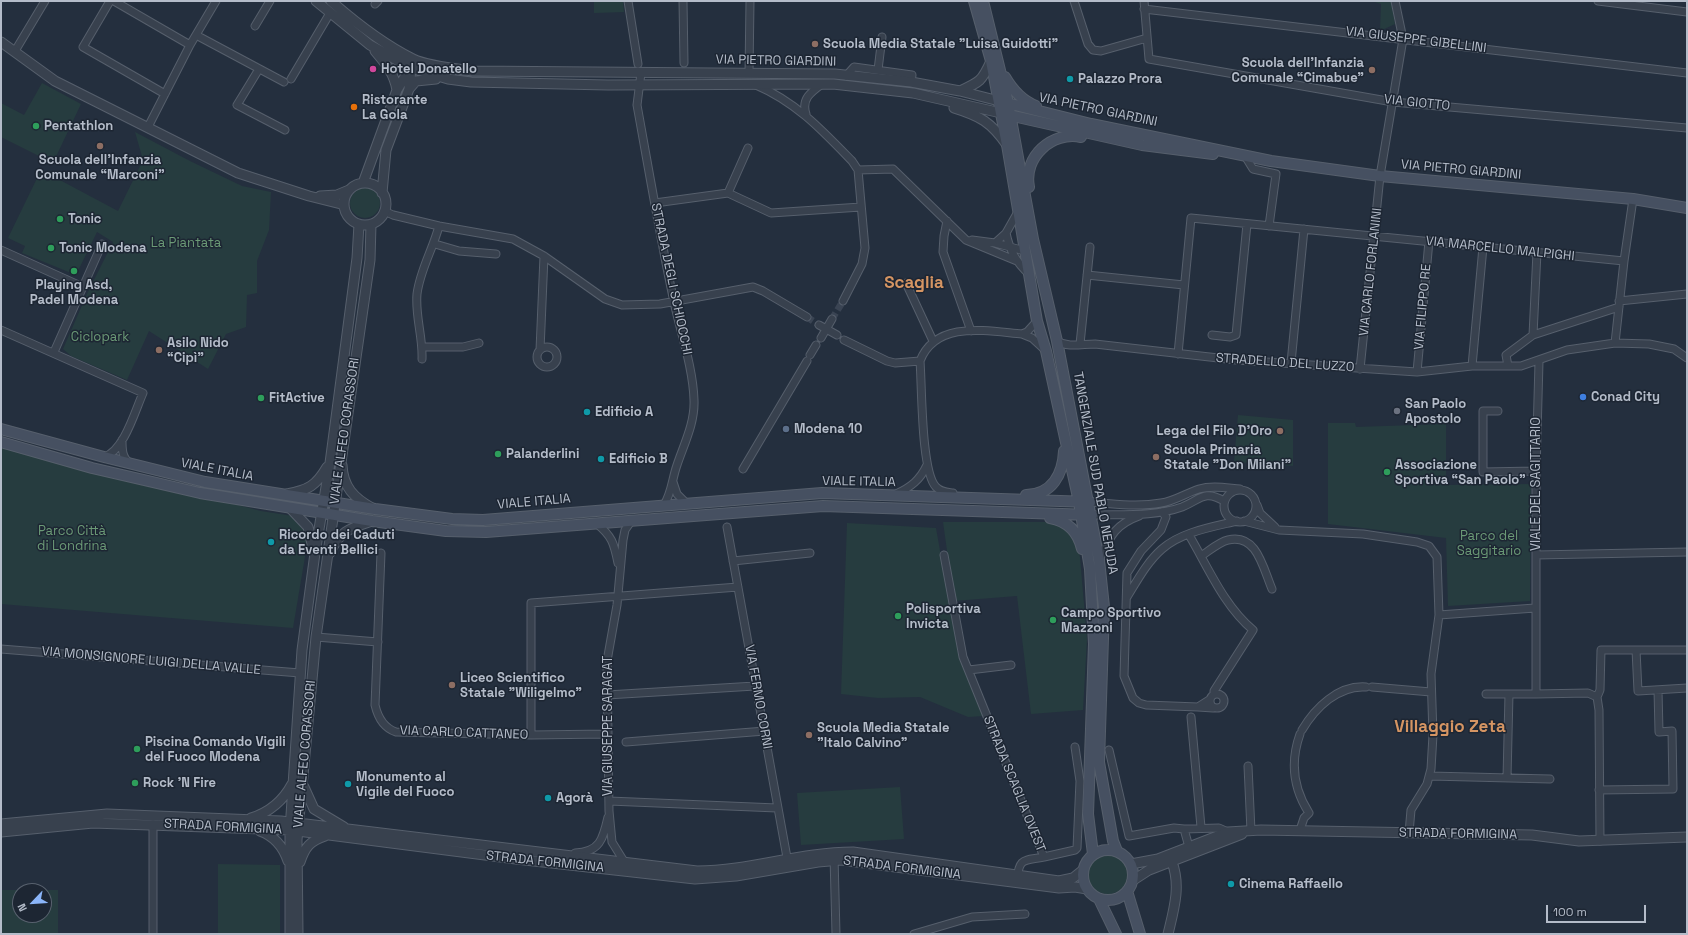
<!DOCTYPE html>
<meta charset="utf-8">
<style>
body{margin:0}
#map{position:relative;width:1688px;height:935px;overflow:hidden;background:#242f3e;font-family:"Space Grotesk",sans-serif}
canvas{display:block}
.frame{position:absolute;inset:0;border:2px solid #b4bcc9;pointer-events:none}
.north{position:absolute;left:12px;top:883px;width:40px;height:40px;box-sizing:border-box;background:#1d2633;border:1px solid #59626f;border-radius:50%;rotate:245deg;font-size:11px;font-weight:700;line-height:16px;text-align:center;color:#b4bcc9}
.north::after{content:'';display:block;margin:auto;width:14px;height:18px;background:#8ab4f8;clip-path:polygon(50% 0,100% 100%,50% 72%,0 100%)}
.scale{position:absolute;left:1546px;top:905px;width:100px;height:18px;box-sizing:border-box;border:2px solid #b4bcc9;border-top:0;padding-left:5px;font-size:12px;line-height:14px;white-space:nowrap;color:#b4bcc9;-webkit-text-stroke:3px #1d2633;paint-order:stroke}
</style>
<div id="map">
<canvas width="1688" height="935"></canvas>
<div class="frame"></div>
<div class="north">N</div>
<div class="scale">100 m</div>
</div>
<script>
const ctx = document.querySelector('canvas').getContext('2d');
ctx.lineJoin = 'round';
function fillPath(path, color) {
  ctx.fillStyle = color;
  ctx.fill(path, 'evenodd');
}
function strokePath(path, color, width, dash) {
  ctx.strokeStyle = color;
  ctx.lineWidth = width;
  ctx.lineCap = dash ? 'butt' : 'round';
  ctx.setLineDash(dash || []);
  ctx.stroke(path);
}
function write(font, color, halo, rows, align = 'center') {
  ctx.font = font + ' "Space Grotesk",sans-serif';
  ctx.lineWidth = 3;
  ctx.setLineDash([]);
  ctx.textBaseline = 'middle';
  ctx.strokeStyle = halo;
  ctx.fillStyle = color;
  for (const [text, x, y, turn = 0] of rows) {
    ctx.save();
    ctx.translate(x, y);
    ctx.rotate((+turn || 0) * Math.PI / 180);
    ctx.textAlign = isNaN(turn) ? turn : align;
    if (halo) ctx.strokeText(text, 0, 0);
    ctx.fillText(text, 0, 0);
    ctx.restore();
  }
}
fillPath(new Path2D(`
 M594 1H623L624 12 594 13Z
 M1372 1H1391L1395 24 1380 31 1381 4Z
 M42 83 81 104 53 163 1 137V103L24 115Z
 M135 132 190 161 242 186 271 192 269 230 257 261V293L247 295 246 327 226 334 208 369 149 331 127 380 71 356 63 349 87 294 113 242 97 232 76 275 22 253 25 246 8 238 41 170 118 211 143 160Z
 M350 203a15 15 0 1 1 30 0a15 15 0 1 1-30 0Z
 M1238 415 1293 420V466L1234 462Z
 M1328 423H1355L1356 427 1446 424V485L1531 484 1530 601 1448 606 1446 538 1328 524Z
 M1 445 142 485 234 504 261 511 293 516 304 525 308 539 293 628 1 604Z
 M943 522H1045C1067 524 1076 536 1080 557L1087 639 1083 710 1031 714 1017 596 954 601Z
 M847 523 936 528 958 652 983 716 968 717 920 697 878 698 841 694Z
 M900 787 904 839 801 845 797 793Z
 M1088 874a20 20 0 1 1 40 0a20 20 0 1 1-40 0Z
 M218 864 280 865V934H218Z
 M1 890H58V933L82 934H1ZM20 891H44V915H20Z`), '#263c3f');
strokePath(new Path2D(`
 M807 317 819 325
 M832 319 843 301`), '#3a4453', 7, [7, 3.5]);
const minor = new Path2D(`
 M110 1 83 47 165 94
 M114 1 190 45
 M628 1 638 64
 M683 1 684 63
 M1074 1 1088 44 1093 50 1101 51 1147 38
 M1144 1 1149 59 1393 102 1687 128
 M1598 1 1687 12
 M375 4 378 1
 M1144 9 1687 73
 M255 26 270 1
 M196 35 284 82
 M15 51 45 1
 M259 69 237 105 285 130
 M878 70 882 37
 M641 73 637 105C649 171 660 237 674 302 681 334 693 368 694 400 695 423 684 444 677 465 672 479 672 492 664 505
 M749 73 750 1
 M846 76 854 67 912 75 911 82
 M291 79 330 13
 M756 85C796 102 822 130 852 161L858 170 865 248 862 264 843 301
 M806 114C801 99 811 92 822 84
 M148 127 190 45 216 1
 M1245 156 1253 169 1276 174 1269 226
 M858 170 893 169 966 240 1017 261
 M728 193 748 148
 M655 203 728 193 771 213 861 207
 M384 211 393 215 439 226 513 239 544 256 605 299 622 305 660 304 753 287 763 291 807 317
 M947 221 944 236 943 252 971 331
 M1006 233C1010 251 1016 262 1029 274
 M972 240 995 243 1025 251
 M995 243 1006 233 1019 210
 M435 244 459 251 496 254
 M1 250 83 287
 M1087 275 1184 285
 M906 283 933 341
 M1619 301 1687 294
 M819 325 837 335
 M1 330 143 393C135 411 124 451 104 457
 M1022 334 1027 332 1037 321
 M1212 335 1230 337 1236 335 1247 224
 M1533 335 1537 252
 M821 338 832 319
 M844 340 887 361 895 363 920 361
 M1057 341C1068 348 1082 344 1095 344L1236 360 1417 372 1472 366H1521L1567 350 1615 343 1649 344 1674 349 1687 358
 M1615 343 1624 261 1633 199
 M1080 344 1090 247
 M422 347H463L479 343
 M537 357a10 10 0 1 1 20 0a10 10 0 1 1-20 0Z
 M540 350 544 256
 M54 352 102 244
 M1178 354 1191 218 1624 261
 M810 355 816 345
 M422 359C423 337 415 316 417 294 420 270 433 249 439 226
 M1539 362 1536 471V694L1588 693 1597 697 1599 710 1600 841
 M1291 363 1304 229
 M1472 366 1483 247
 M1508 366 1506 355 1533 335 1619 307
 M1360 369 1380 176 1403 39 1395 1
 M1417 372 1429 241
 M1498 411H1483V472L1536 471
 M122 440C122 449 122 458 130 463
 M743 469 807 361
 M673 482 677 494 686 503
 M1224 506a16 16 0 1 1 32 0a16 16 0 1 1-32 0Z
 M953 493C946 492 941 492 936 487 921 472 922 385 920 361 936 320 987 331 1022 334L1032 338 1044 349
 M896 494C911 487 920 480 927 465
 M1090 502C1113 504 1138 507 1161 503 1175 501 1186 493 1199 489 1212 485 1227 488 1240 489
 M1257 505 1260 513 1275 527
 M1162 512 1166 517 1161 530 1141 551 1127 573 1124 676 1133 698 1139 703 1146 705 1198 707
 M1092 515C1121 514 1154 517 1182 507 1200 500 1204 489 1224 501
 M1244 521 1279 530 1363 534 1417 542 1429 546 1437 557 1439 615 1431 674 1433 735 1431 769 1427 784 1411 810 1409 833
 M596 523C612 536 614 543 618 563
 M727 527 788 863
 M1189 535C1208 567 1224 606 1253 630L1214 691V694
 M381 553 375 705C378 718 384 728 396 732L531 735 607 734
 M944 555 963 657 1044 857C1024 861 1019 857 1017 880
 M1536 555 1687 552
 M1201 556C1209 551 1219 542 1228 540 1257 533 1263 568 1272 589
 M1099 560C1110 537 1114 525 1139 516
 M733 561 810 553
 M1127 597C1137 581 1147 562 1162 549 1181 532 1212 527 1237 521
 M1439 615 1535 608
 M316 637 378 642
 M1 649 300 673
 M1636 650 1638 691 1687 688
 M969 670 1011 665
 M1372 687 1431 692
 M1210 701a7 7 0 1 1 14 0a7 7 0 1 1-14 0Z
 M1486 694H1536
 M607 695 755 686
 M1597 697 1600 690 1601 650H1687
 M1209 700 1198 707 1213 708
 M1191 717 1201 827
 M1302 730C1315 708 1338 685 1366 687
 M531 735V603L738 587
 M626 742 765 731
 M1109 750 1129 836 1174 828 1184 829 1219 828 1228 832
 M1248 766 1251 831
 M1430 776 1550 779
 M1507 778 1509 694
 M1599 790 1673 789 1672 731 1659 732 1658 690
 M609 801 777 808
 M1184 829 1189 847
 M1300 830 1304 818 1309 813C1293 788 1290 762 1300 734
 M575 853C600 852 603 839 608 817
 M834 856 836 934
 M1044 857 1075 850 1077 848 1080 781 1075 747
 M625 863 612 842 609 811 607 661 617 605 623 540 625 530 632 520
 M153 934V824
 M914 934 972 917 1025 914`);
const tertiary = new Path2D(`
 M316 1 370 45 411 68 448 79 471 82 608 85 833 84 913 93 1001 113
 M331 1C356 23 383 44 413 59 427 66 457 69 473 71L835 74 911 82 960 91 999 101
 M1 42 55 81 238 173 309 196 341 204 344 206
 M375 51C386 64 394 73 397 90
 M409 89 416 81 436 79
 M960 91C980 82 982 81 991 61
 M954 108C980 116 991 122 1007 145
 M363 183 397 90 413 63
 M344 204a21 21 0 1 1 42 0a21 21 0 1 1-42 0Z
 M382 193 386 150 409 89 411 68
 M320 196 337 195 349 190
 M342 465C343 487 354 498 372 508
 M287 494C308 490 316 486 327 467
 M290 508 308 527 313 548
 M330 553C339 531 351 528 372 521
 M304 787 314 809 344 827
 M251 818C270 812 283 801 292 784
 M1 824 107 814 281 821 697 871C750 871 800 852 853 852L1059 881 1073 878 1083 870
 M260 831C274 836 283 846 288 861
 M1 832 93 823 290 830 516 859 695 879 736 876 818 862 841 860 1059 888 1075 887 1087 889
 M300 862C305 847 310 841 325 836
 M1131 864 1158 859 1228 832 1261 830 1532 835 1579 841 1687 837
 M1132 881 1149 870 1242 834
 M290 934V830L302 650 315 553 330 463 357 258 359 224
 M298 934 297 840 316 637 370 260 371 224
 M1168 934C1174 909 1181 886 1172 862`);
const secondary = new Path2D(`
 M974 1 991 61 1007 145 1037 321 1046 351 1079 502 1090 569 1094 644 1088 814 1093 854
 M983 1 1008 103 1033 239 1057 341 1099 560 1104 607 1099 762 1113 841 1117 851
 M1005 77C1012 89 1023 101 1036 106
 M1003 102 1091 124 1271 161 1380 176 1633 199 1687 208
 M1004 114 1142 145 1213 154
 M1029 187C1023 157 1052 131 1081 137
 M1 429 104 457 205 482 375 509 452 519 483 520 822 493 1090 502
 M1 442 92 468 200 493 372 521 446 531 486 532 823 506 1092 515
 M1026 495C1052 495 1063 474 1064 451
 M1050 518C1067 521 1078 531 1082 549
 M1083 875a25 25 0 1 1 50 0a25 25 0 1 1-50 0Z
 M1127 891 1140 934
 M1099 899 1116 934`);
strokePath(minor, '#565f6c', 9);
strokePath(tertiary, '#565f6c', 11);
strokePath(secondary, '#565f6c', 12);
strokePath(minor, '#38414e', 7);
strokePath(tertiary, '#38414e', 9);
strokePath(secondary, '#465061', 10);
for (const [x, y, r, color] of [
 [815,44,4,"#8d6e63"],
 [373,69,4,"#d1479c"],
 [1372,70,4,"#8d6e63"],
 [1070,79,4,"#0f9aa8"],
 [354,107,4,"#e8710a"],
 [36,126,4,"#2e9e5b"],
 [100,146,4,"#8d6e63"],
 [60,219,4,"#2e9e5b"],
 [51,248,4,"#2e9e5b"],
 [74,271,4,"#2e9e5b"],
 [159,350,4,"#8d6e63"],
 [1583,397,4,"#3f7fe0"],
 [261,398,4,"#2e9e5b"],
 [1397,411,4,"#6b7280"],
 [587,412,4,"#0f9aa8"],
 [786,429,4,"#5c6f8a"],
 [1280,431,4,"#8d6e63"],
 [498,454,4,"#2e9e5b"],
 [1156,457,4,"#8d6e63"],
 [601,459,4,"#0f9aa8"],
 [1387,472,4,"#2e9e5b"],
 [271,542,4,"#0f9aa8"],
 [898,616,4,"#2e9e5b"],
 [1053,620,4,"#2e9e5b"],
 [452,685,4,"#8d6e63"],
 [809,735,4,"#8d6e63"],
 [137,749,4,"#2e9e5b"],
 [135,783,4,"#2e9e5b"],
 [348,784,4,"#0f9aa8"],
 [548,798,4,"#0f9aa8"],
 [1231,884,4,"#0f9aa8"]
]) {
  const dot = new Path2D();
  dot.arc(x, y, r, 0, 2 * Math.PI);
  ctx.fillStyle = color;
  ctx.fill(dot);
  strokePath(dot, '#1d2633', 1.5);
}
write('13px', '#b4bcc9', '#1d2633', [
 ["VIA GIUSEPPE GIBELLINI",1416,40,7],
 ["VIA PIETRO GIARDINI",776,61,1],
 ["VIA GIOTTO",1417,103,6],
 ["VIA PIETRO GIARDINI",1098,110,12],
 ["VIA PIETRO GIARDINI",1461,170,5],
 ["VIA MARCELLO MALPIGHI",1500,249,6],
 ["VIA CARLO FORLANINI",1371,272,-84],
 ["STRADA DEGLI SCHIOCCHI",671,279,78],
 ["VIA FILIPPO RE",1423,307,-85],
 ["STRADELLO DEL LUZZO",1285,363,4],
 ["VIALE ALFEO CORASSORI",345,431,-82],
 ["VIALE ITALIA",217,470,11],
 ["TANGENZIALE SUD PABLO NERUDA",1095,473,80],
 ["VIALE ITALIA",859,482,1],
 ["VIALE DEL SAGITTARIO",1536,484,-90],
 ["VIALE ITALIA",534,502,-5],
 ["VIA MONSIGNORE LUIGI DELLA VALLE",151,661,5],
 ["VIA FERMO CORNI",758,697,80],
 ["VIA GIUSEPPE SARAGAT",608,726,-90],
 ["VIA CARLO CATTANEO",464,733,2],
 ["VIALE ALFEO CORASSORI",305,754,-85],
 ["STRADA SCAGLIA OVEST",1014,784,68],
 ["STRADA FORMIGINA",223,827,3],
 ["STRADA FORMIGINA",1458,834,1],
 ["STRADA FORMIGINA",545,862,6],
 ["STRADA FORMIGINA",902,868,7]
]);
write('bold 13px', '#b4bcc9', '#1d2633', [
 ["Scuola Media Statale \"Luisa Guidotti\"",823,44],
 ["Scuola dell’Infanzia",1364,63,"right"],
 ["Comunale “Cimabue”",1364,78,"right"],
 ["Hotel Donatello",381,69],
 ["Palazzo Prora",1078,79],
 ["Ristorante",362,100],
 ["La Gola",362,115],
 ["Pentathlon",44,126],
 ["Scuola dell’Infanzia",100,160,"center"],
 ["Comunale “Marconi”",100,175,"center"],
 ["Tonic",68,219],
 ["Tonic Modena",59,248],
 ["Playing Asd,",74,285,"center"],
 ["Padel Modena",74,300,"center"],
 ["Asilo Nido",167,343],
 ["“Cipì”",167,358],
 ["Conad City",1591,397],
 ["FitActive",269,398],
 ["San Paolo",1405,404],
 ["Apostolo",1405,419],
 ["Edificio A",595,412],
 ["Modena 10",794,429],
 ["Lega del Filo D'Oro",1272,431,"right"],
 ["Scuola Primaria",1164,450],
 ["Statale \"Don Milani\"",1164,465],
 ["Palanderlini",506,454],
 ["Edificio B",609,459],
 ["Associazione",1395,465],
 ["Sportiva “San Paolo”",1395,480],
 ["Ricordo dei Caduti",279,535],
 ["da Eventi Bellici",279,550],
 ["Polisportiva",906,609],
 ["Invicta",906,624],
 ["Campo Sportivo",1061,613],
 ["Mazzoni",1061,628],
 ["Liceo Scientifico",460,678],
 ["Statale \"Wiligelmo\"",460,693],
 ["Scuola Media Statale",817,728],
 ["\"Italo Calvino\"",817,743],
 ["Piscina Comando Vigili",145,742],
 ["del Fuoco Modena",145,757],
 ["Monumento al",356,777],
 ["Vigile del Fuoco",356,792],
 ["Rock 'N Fire",143,783],
 ["Agorà",556,798],
 ["Cinema Raffaello",1239,884]
], 'left');
write('13px', '#6b9a76', '#1d2633', [
 ["La Piantata",186,243],
 ["Ciclopark",100,337],
 ["Parco Città",72,531],
 ["di Londrina",72,546],
 ["Parco del",1489,536],
 ["Saggitario",1489,551]
]);
write('bold 17px', '#d59563', '#1d2633', [
 ["Scaglia",914,283],
 ["Villaggio Zeta",1450,727]
]);
</script>
